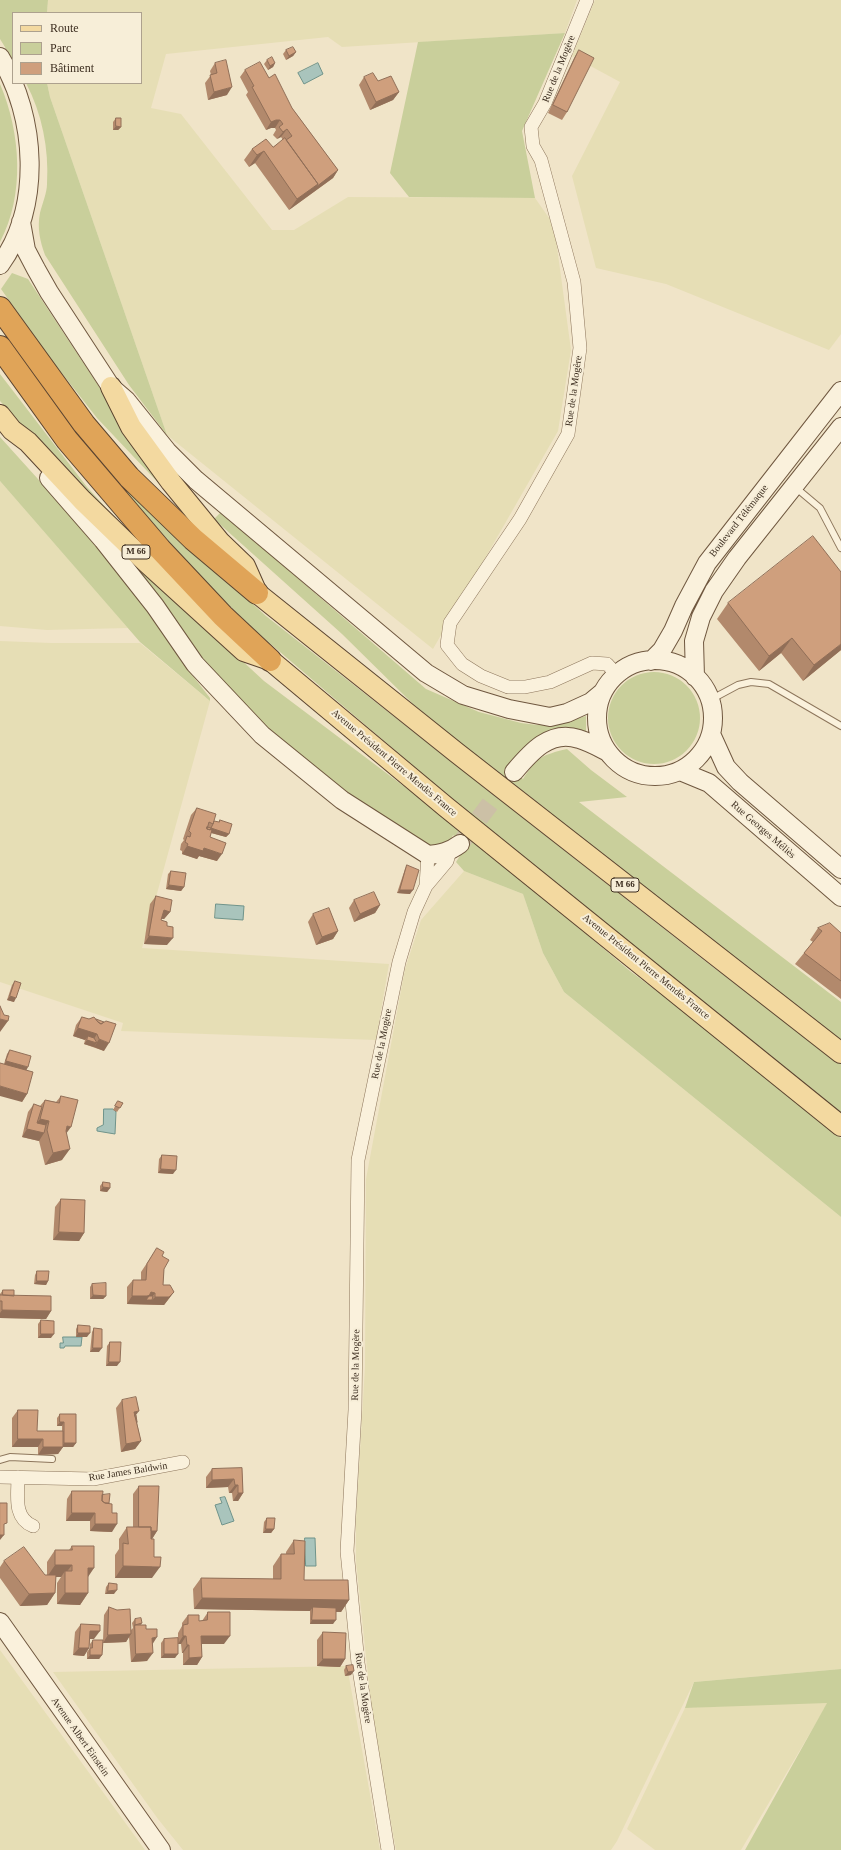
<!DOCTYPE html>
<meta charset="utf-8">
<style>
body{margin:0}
#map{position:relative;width:841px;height:1850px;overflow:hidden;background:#f0e4c8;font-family:"Times New Roman",serif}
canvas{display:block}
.legend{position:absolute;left:12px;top:12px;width:130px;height:72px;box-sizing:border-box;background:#f7eed8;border:1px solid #ada18e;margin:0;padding:5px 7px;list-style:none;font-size:12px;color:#3d2e20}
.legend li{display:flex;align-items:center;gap:8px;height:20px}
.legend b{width:20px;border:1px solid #ada18e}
</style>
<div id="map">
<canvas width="841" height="1850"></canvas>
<ul class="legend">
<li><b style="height:5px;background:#f3d9a0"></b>Route</li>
<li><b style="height:11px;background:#c9cf9b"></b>Parc</li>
<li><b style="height:11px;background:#cf9f7d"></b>Bâtiment</li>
</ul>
</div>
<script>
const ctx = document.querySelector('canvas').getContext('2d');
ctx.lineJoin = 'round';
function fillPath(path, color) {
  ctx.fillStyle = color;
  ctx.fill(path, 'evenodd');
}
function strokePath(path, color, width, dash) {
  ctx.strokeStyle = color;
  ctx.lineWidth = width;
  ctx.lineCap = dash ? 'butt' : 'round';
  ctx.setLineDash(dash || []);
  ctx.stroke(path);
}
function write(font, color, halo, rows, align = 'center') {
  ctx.font = font + ' "Times New Roman",serif';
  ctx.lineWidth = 4;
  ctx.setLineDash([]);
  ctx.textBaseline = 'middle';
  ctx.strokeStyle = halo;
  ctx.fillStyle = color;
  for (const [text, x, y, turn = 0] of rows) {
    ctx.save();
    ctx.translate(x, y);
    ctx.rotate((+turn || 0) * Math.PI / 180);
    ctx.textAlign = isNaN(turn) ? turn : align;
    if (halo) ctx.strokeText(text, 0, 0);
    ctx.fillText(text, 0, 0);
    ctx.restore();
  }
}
fillPath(new Path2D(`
 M48 0H577L565 33 342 47 328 37 166 54 151 108 181 114 272 230H294L348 197 535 198 554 225 571 350 558 431 433 649 167 435 50 97 47 83H141V13H47Z
 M595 0H841V334L829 350 666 284 596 268 572 176 620 82 572 56Z
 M0 481 128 628 47 630 0 626Z
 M0 641 51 643H140L210 701 142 948 389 964 376 1040 121 1031 123 1023 0 982Z
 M464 871 523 894 543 953 564 992 841 1217V1669L694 1682 617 1841 611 1850H396L373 1723 356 1561V1519L365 1367 366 1179 405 969 421 920Z
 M0 1650 145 1850H0Z
 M347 1666 380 1850H183L158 1819 53 1672Z
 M829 1701 741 1850H655L627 1829 685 1708Z`), '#e6deb5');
fillPath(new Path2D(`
 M0 0H48L47 13H13V60L0 39Z
 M565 33 522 131 535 198 409 197 390 173 418 42Z
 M26 83H47L50 97 167 435 129 385 45 255C40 241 37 228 40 213 42 204 47 193 47 184 49 148 42 114 26 83Z
 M0 84C21 133 25 195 0 242Z
 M12 273 28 279 154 470 166 491 97 418 50 358 1 289Z
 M0 374 87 487 116 519 75 484 0 401Z
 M0 437 56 499 145 605 182 662 210 698V701L140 642 0 481Z
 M120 480 155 515 266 616 705 961 841 1064V1116L467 812 259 634C208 587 162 534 117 481Z
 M221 512 426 689 479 712 521 723 537 725 558 724 586 716V732L510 769 523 779C537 757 542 755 567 749L591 770 627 797 579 802 841 1002V1042L733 959 523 791 478 758 412 703 342 634 214 519Z
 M126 553 264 681 474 839 630 971 681 1009 841 1138V1217L564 992 543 953 523 894 464 871 456 862 466 846 453 835 449 843 426 848 335 789 254 719 201 659 124 555Z
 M608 718a46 46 0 1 1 92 0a46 46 0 1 1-92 0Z
 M841 1669V1850H745L827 1703 685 1708 694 1682Z`), '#c9cf9b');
const water = new Path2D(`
 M318 63 323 74 304 84 298 73Z
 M216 904 244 906 243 920 215 918Z
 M104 1109H113L116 1112 115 1134 97 1131V1128L103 1125Z
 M63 1337H82L81 1346H65L64 1348H60V1343H63Z
 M225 1497 234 1521 222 1525 215 1505 222 1503 220 1498Z
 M305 1538H315L316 1566H306Z`);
fillPath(water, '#a9c4bc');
strokePath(water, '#6f938a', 1);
strokePath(new Path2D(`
 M463 840 514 772`), '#ccc0a6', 18, [18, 9]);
const lane = new Path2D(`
 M795 487 820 508 841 548
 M710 700 738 685 751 682 769 684 841 726
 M0 1460 10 1457 52 1459`);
const street = new Path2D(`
 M587 0 545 103 531 127 533 146 541 160 574 282 580 348 568 434 520 519 450 623 447 645 462 664 481 676 508 687H525L550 682 592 663 607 664 617 675
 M426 886 428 855
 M0 1477 93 1479 183 1462
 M18 1477C18 1495 13 1518 33 1526
 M388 1850 358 1663 347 1551 355 1410 358 1160 399 962 414 912 426 886 447 861 450 851`);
const secondary = new Path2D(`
 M0 57C37 117 42 207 0 265
 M21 222 26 250 36 269 49 292 111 387 126 400 167 451 196 480 426 673 463 695 509 709 550 717 567 713 591 702 603 692
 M49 478 103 540 155 606 195 664 262 735 342 800 428 855C441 854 449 852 460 844
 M597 718a58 58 0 1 1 116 0a58 58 0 1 1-116 0Z
 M651 661 662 650 673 631 684 606 707 563 841 391
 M695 677 694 641 701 617 714 591 737 558 841 427
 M711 734 726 767 740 782 841 869
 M680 771 709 783 841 897
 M514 772C530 753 550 729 579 739 589 742 598 747 608 752
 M0 1622 161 1850`);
const primary = new Path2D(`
 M111 387 131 427 171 482 220 542 245 566 257 593 457 753 841 1053
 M0 415 12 430 28 442 82 500 145 561 244 651 270 660 446 807 841 1126`);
const highway = new Path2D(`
 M0 308 84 424 129 477 193 539 257 593
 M0 347 67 440 160 549 223 616 270 660`);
strokePath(lane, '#8d765c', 8);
strokePath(street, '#8d765c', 14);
strokePath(secondary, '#6f573f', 20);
strokePath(primary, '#5b4430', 22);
strokePath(highway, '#5b4430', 24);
strokePath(lane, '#faf1dc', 6);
strokePath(street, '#faf1dc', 13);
strokePath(secondary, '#faf1dc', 18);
strokePath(primary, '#f3d9a0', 20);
strokePath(highway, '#e0a458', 22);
fillPath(new Path2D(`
 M286 50 296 52 293 56 286 60 283 54Z
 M579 50 567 112 562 120 548 113 574 58Z
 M267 60 275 63 273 67 268 70 264 64Z
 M215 63 227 95 208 100 205 83 211 75 210 71Z
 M245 70 269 78 292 108 338 170 333 178 289 210 255 163 249 167 244 160 252 149 273 147 283 140 281 137 277 139 273 135 276 130 275 128H271L266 130 246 95 248 92 240 77Z
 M364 77 378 81 399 92 393 100 370 110 359 85Z
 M116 118 121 127 118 130H113V122Z
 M728 603 841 650 803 681 781 653 759 671 717 619Z
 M197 808 214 821 229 834 226 837 211 833 210 837 217 861 199 856 197 859 182 854V851L180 850 181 844 184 840 183 839 191 815Z
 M407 865 410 894 397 893 405 869Z
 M171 871 184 887 181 891 166 889 168 874Z
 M156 896 170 912 164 919H161V920L167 945 144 944 150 904Z
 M354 900 380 905 375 913 354 922 349 908Z
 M313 914 338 931 333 939 316 945 308 922Z
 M818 928 841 933V999L795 964 813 942 810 940Z
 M15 981 14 1002 7 1000 12 985Z
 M82 1017 89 1019 94 1017 104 1051 84 1044 85 1040 73 1036 76 1025Z
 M10 1050 26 1070 27 1094 22 1102 4 1064 7 1054Z
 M61 1096 66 1133 62 1160 45 1165 39 1141 22 1137 28 1112 34 1104 40 1106 45 1100 56 1102Z
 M118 1101 123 1103 117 1112 113 1110Z
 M162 1155 173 1174 158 1173 159 1159Z
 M103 1182 110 1188 107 1192 100 1191V1186Z
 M61 1199 84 1233 79 1241 53 1240 55 1207Z
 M157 1248 162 1256 164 1269 163 1285 174 1292 164 1305 127 1304V1287L133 1280H141V1272Z
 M37 1271 48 1281 46 1285 34 1284 35 1275Z
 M92 1284 106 1296 103 1299H90V1287Z
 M3 1290 14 1296 51 1311 46 1319 0 1318V1294Z
 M41 1320 51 1338H38V1324Z
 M78 1325 87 1337H76V1329Z
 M94 1328 99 1352H90L92 1332Z
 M110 1342 117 1366H106L107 1346Z
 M122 1400 136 1415 137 1423 141 1441 135 1449 121 1452 116 1408Z
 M18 1410 37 1431H62V1426H57V1418L60 1414 76 1443 73 1447H63L58 1454 38 1455V1447H12V1418Z
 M242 1468 243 1493 238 1501H233L232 1493H229L228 1487 206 1488V1477L212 1469Z
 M139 1486 157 1531 152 1539V1578H115V1555L119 1549V1539L127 1527H133V1494Z
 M72 1491 109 1503 112 1532 90 1531V1521H66L67 1499Z
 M267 1518 274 1529 271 1533H263L264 1522Z
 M294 1540 304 1580 349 1600 341 1612H336L333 1624H310V1611L194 1609 193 1589 201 1578 273 1579V1566L281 1554H286V1552Z
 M72 1546 88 1577V1593L80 1605 57 1604V1583L61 1577H56L55 1593 47 1605 20 1606 0 1578V1567L4 1561 45 1575H47V1562L55 1550H69Z
 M109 1583 114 1594H105L106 1587Z
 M109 1607 131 1630 133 1628 132 1623 135 1619 142 1623 141 1625 146 1629 153 1643 147 1661 131 1662 129 1637 126 1642 103 1643 102 1655 99 1659H87V1652L90 1648V1644L93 1640H103L104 1615Z
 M208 1612 224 1644H202V1657L197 1665H183V1653H182L181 1644H178L175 1658H161V1643L164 1639 178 1638V1633L182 1626V1623L188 1615 199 1621H202Z
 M81 1624 94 1639H90L89 1648 84 1656 73 1655 75 1632Z
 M323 1632 345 1659 340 1667 317 1666V1640Z
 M346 1666 351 1675 345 1676 344 1670Z`), '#b2896c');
fillPath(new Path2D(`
 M296 52 293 56 286 60 289 56Z
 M275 63 273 67 268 70 270 66Z
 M232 87 227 95 208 100 214 92Z
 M399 92 393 100 370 110 376 102Z
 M276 120H280L275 128H271L266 130 271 122Z
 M116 126 121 127 118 130H113Z
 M287 129 281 137 277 139 283 132Z
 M264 151 255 163 249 167 257 155Z
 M338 170 333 178 289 210 297 199Z
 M792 638 781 653 759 671 769 656Z
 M841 644V650L803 681 814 665Z
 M211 828 229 834 226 837 208 832Z
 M187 846 204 848 222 854 217 861 199 856 197 859 182 854Z
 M169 885 184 887 181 891 166 889Z
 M400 890H413L410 894 397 893Z
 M380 905 375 913 354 922 360 914Z
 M164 910 170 912 164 919 158 918Z
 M338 931 333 939 316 945 322 937Z
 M149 936 173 938 167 945 144 944Z
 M10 996 16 998 14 1002 7 1000Z
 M0 1019 8 1021 0 1032Z
 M78 1028 97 1034 92 1042 97 1043 94 1047 84 1044 87 1040 88 1036 85 1040 73 1036Z
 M99 1039 109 1043 104 1051 94 1047Z
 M6 1061 28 1067 26 1071 4 1065Z
 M0 1086 27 1094 22 1102 0 1096Z
 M40 1119 49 1121 41 1133H44L39 1141 22 1137 27 1129 32 1130Z
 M67 1126 71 1127 63 1138Z
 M70 1149 62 1160 45 1165 53 1153Z
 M161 1169 176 1170 173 1174 158 1173Z
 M103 1187 110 1188 107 1192 100 1191Z
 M59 1232 84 1233 79 1241 53 1240Z
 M37 1281H48L46 1285 34 1284Z
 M151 1292 155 1293 150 1300H152L155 1297 174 1292 164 1305 127 1304 132 1296Z
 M93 1295 106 1296 103 1299H90Z
 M2 1310 51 1311 46 1319 0 1318V1313Z
 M78 1333H90L87 1337H76Z
 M41 1334H54L51 1338H38Z
 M93 1348H102L99 1352H90Z
 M109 1362H120L117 1366H106Z
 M139 1411 133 1419 134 1412Z
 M60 1422H64L62 1426H57Z
 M18 1439H43L38 1447H12Z
 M141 1441 135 1449 121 1452 126 1444Z
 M64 1443H76L73 1447H63L58 1454 38 1455 43 1447H62Z
 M234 1479 228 1487 206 1488 212 1480Z
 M235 1485H238L232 1493H229Z
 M238 1493H243L238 1501H233Z
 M72 1513H95L90 1521H66Z
 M95 1524H117L112 1532 90 1531Z
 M266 1529H274L271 1533H263Z
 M139 1531H157L152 1539H133Z
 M0 1535H4L0 1540Z
 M55 1565H72L65 1574V1571L61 1577H47Z
 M123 1566 160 1567 152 1578H115Z
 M88 1568H94L86 1580Z
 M117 1590 114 1594H105L108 1591Z
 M55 1593 47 1605 20 1606 29 1594Z
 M65 1593H88L80 1605 57 1604Z
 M202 1598 349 1600 341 1612 313 1611V1607L310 1611 194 1609Z
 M312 1620H336L333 1624H310Z
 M90 1631H100L94 1639H85Z
 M131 1634 126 1642 103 1643 108 1635Z
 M183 1636H186L181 1644H178Z
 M201 1636H230L224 1644H196Z
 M157 1637 152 1645V1638Z
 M187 1645H189L183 1653H182Z
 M79 1648H89L84 1656 73 1655Z
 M153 1653 147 1661 131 1662 136 1654Z
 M164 1654H178L175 1658H161Z
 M90 1655H102L99 1659H87Z
 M202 1657 197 1665H183L189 1658Z
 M323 1659H345L340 1667 317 1666Z
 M354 1671 351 1675 345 1676 348 1672Z`), '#916f58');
const building = new Path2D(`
 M293 47 296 52 289 56 286 50Z
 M579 50 594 58 567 112 553 105Z
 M272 57 275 63 270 66 267 60Z
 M226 60 232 87 214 92 210 75 217 73 215 63Z
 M260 62 269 78 275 74 292 108 338 170 316 187 318 184 286 140 292 136 287 129 283 132 279 127 283 124 280 120H276L271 122 252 87 254 86 245 70Z
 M373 73 378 81 391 76 399 92 376 102 364 77Z
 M116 118H121V127L116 126Z
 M285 138 318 184 297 199 264 151 257 155 252 149 266 139 273 147Z
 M813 536 841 572V644L814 665 792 638 769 656 728 603Z
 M197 808 216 814 213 824 209 822 207 829 212 830 210 837 226 843 222 854 204 848 203 851 187 846 188 844 185 842 187 836 190 837 191 833 189 831Z
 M220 820 232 824 229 834 211 828 213 824 214 821 219 822Z
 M207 827 211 828 210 830 207 829Z
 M407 865 419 870 413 890H400Z
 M171 871 186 873 184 887 169 885Z
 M374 892 380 905 360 914 354 900Z
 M156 896 172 900 170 912 164 910 161 920 167 922V926L173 927V938L149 936Z
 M329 908 338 931 322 937 313 914Z
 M830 923 841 933V981L804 953 822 931 818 928Z
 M15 981 21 983 16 998 10 996Z
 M0 1006 4 1015 9 1016 8 1021 0 1019Z
 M82 1017 89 1019 94 1017 98 1022 101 1024 106 1021 116 1024 109 1043 99 1039 97 1034 78 1028Z
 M96 1019 104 1022 101 1024 98 1022Z
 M88 1036 94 1038 97 1043 87 1040Z
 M10 1050 31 1056 28 1067 6 1061Z
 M0 1063 33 1072 27 1094 0 1086Z
 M61 1096 78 1100 71 1127 67 1126 66 1131 70 1149 53 1153 47 1130 49 1121 40 1119 45 1100 59 1103Z
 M118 1101 123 1103 120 1108 115 1106Z
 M34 1104 42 1107 37 1123 46 1125 44 1133 27 1129Z
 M162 1155 177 1156 176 1170 161 1169Z
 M103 1182 110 1183V1188L103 1187Z
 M61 1199 85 1200 84 1233 59 1232Z
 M157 1248 164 1252 162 1256 169 1260 164 1269 163 1285H170L174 1292 169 1297H155V1293L151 1292 149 1296H132L133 1280H146L147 1264Z
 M37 1271H49L48 1281H37Z
 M106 1283V1296L93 1295 92 1284Z
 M3 1290H14V1296L3 1295Z
 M0 1295 51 1296V1311L2 1310V1301H0Z
 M148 1296H153L152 1300H146L149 1296Z
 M41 1320 54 1321V1334H41Z
 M78 1325 90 1326V1333H78Z
 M94 1328 102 1329V1348H93Z
 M110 1342H121L120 1362H109Z
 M136 1397 139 1411 134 1412 141 1441 126 1444 122 1400Z
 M18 1410H38L37 1431H63V1447H43V1439H18Z
 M60 1414H76V1443H64V1422H60Z
 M135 1415H136L137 1422Z
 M242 1468 243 1493H238V1485H235L234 1479 212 1480V1469Z
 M139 1486H159L157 1531H151V1527H139Z
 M72 1491H103L102 1501 105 1503 112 1504V1513H117V1524H95V1513H72Z
 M110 1494 109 1503H105L102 1501V1495Z
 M0 1503H7V1523L4 1524V1535H0Z
 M267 1518H275L274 1529H266Z
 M127 1527H151V1539H154V1557H161L160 1567 123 1566V1543L128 1544Z
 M294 1540 305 1541 304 1580H348L349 1600 202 1598 201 1578 281 1579V1554H294Z
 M72 1546H94V1568H88V1593H65V1571H72V1565H55V1550H72Z
 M24 1547 45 1575H56L55 1593 29 1594 4 1561Z
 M109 1583 117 1584V1590L108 1591Z
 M109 1607 117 1610 130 1609 131 1634 108 1635Z
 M313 1607 336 1608V1620H312Z
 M208 1612H230V1636H201L202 1657 189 1658V1645H187L186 1636H183V1625L188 1624V1615H199V1621L207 1620Z
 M141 1618 142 1623 135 1625V1619Z
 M81 1624 100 1625V1631H90L89 1648H79Z
 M135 1625H146V1629H157V1637L152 1638 153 1653 136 1654Z
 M323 1632 346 1633 345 1659H323Z
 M178 1638V1654H164V1639Z
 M93 1640H103L102 1655H90V1648H92Z
 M353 1665 354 1671 348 1672 346 1666Z`);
fillPath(building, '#cf9f7d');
strokePath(building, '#916f58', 1);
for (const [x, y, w] of [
 [136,552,28],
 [625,885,28]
]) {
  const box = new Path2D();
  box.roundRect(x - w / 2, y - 7, w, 14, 3);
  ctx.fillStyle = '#f7eed8';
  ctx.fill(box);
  strokePath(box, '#3d2e20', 1);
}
write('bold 9px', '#3d2e20', null, [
 ["M 66",136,552],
 ["M 66",625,885]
]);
write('10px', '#3d2e20', '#f7eed8', [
 ["Rue de la Mogère",559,69,-68],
 ["Rue de la Mogère",574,391,-82],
 ["Boulevard Télémaque",739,521,-52],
 ["Avenue Président Pierre Mendès France",394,763,40],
 ["Rue Georges Méliès",763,830,41],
 ["Avenue Président Pierre Mendès France",646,967,39],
 ["Rue de la Mogère",382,1044,-79],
 ["Rue de la Mogère",356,1365,-89],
 ["Rue James Baldwin",128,1472,-9],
 ["Rue de la Mogère",363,1688,82],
 ["Avenue Albert Einstein",80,1737,55]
]);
</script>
